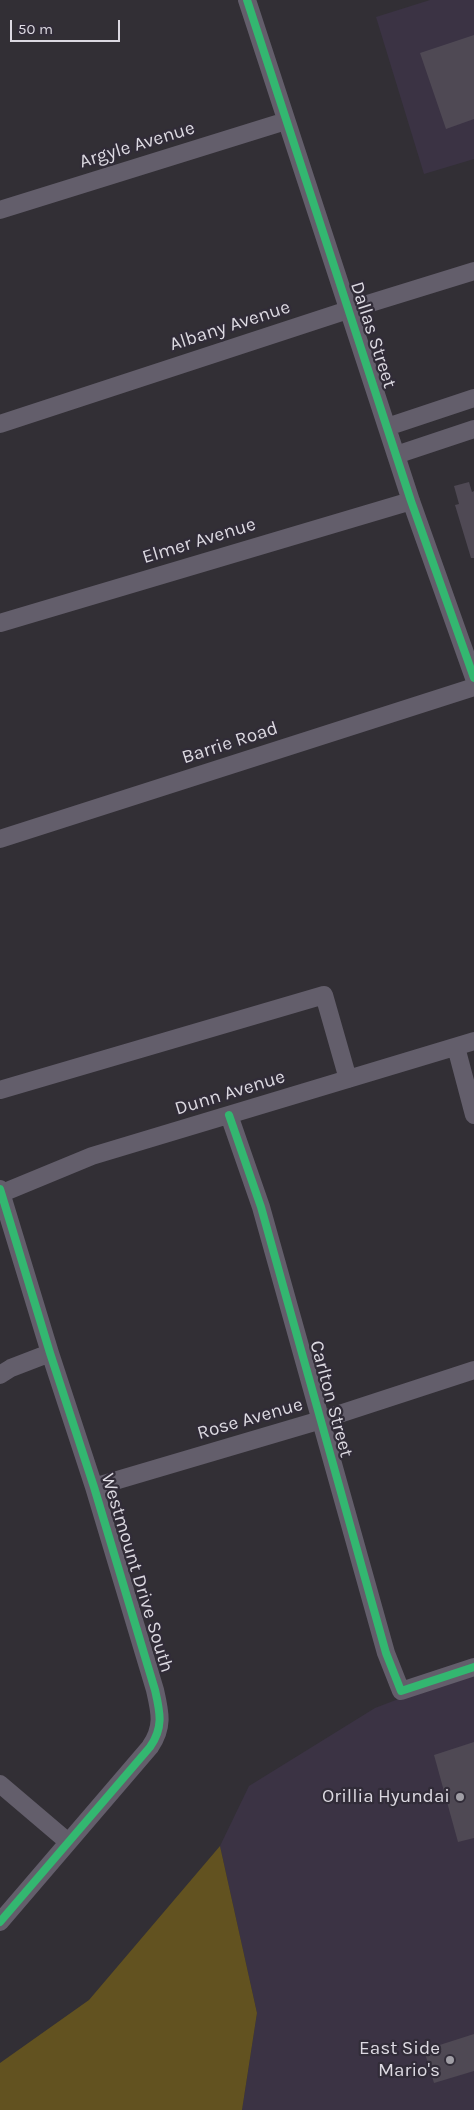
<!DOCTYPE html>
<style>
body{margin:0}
#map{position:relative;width:474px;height:2110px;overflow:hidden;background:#322f35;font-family:Karla,sans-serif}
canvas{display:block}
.scale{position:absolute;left:10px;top:20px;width:110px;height:22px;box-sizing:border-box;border:2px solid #dcd9e1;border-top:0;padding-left:6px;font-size:15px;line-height:18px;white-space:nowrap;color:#dcd9e1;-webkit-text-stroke:4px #312c38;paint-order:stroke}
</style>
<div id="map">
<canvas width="474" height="2110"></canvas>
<div class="scale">50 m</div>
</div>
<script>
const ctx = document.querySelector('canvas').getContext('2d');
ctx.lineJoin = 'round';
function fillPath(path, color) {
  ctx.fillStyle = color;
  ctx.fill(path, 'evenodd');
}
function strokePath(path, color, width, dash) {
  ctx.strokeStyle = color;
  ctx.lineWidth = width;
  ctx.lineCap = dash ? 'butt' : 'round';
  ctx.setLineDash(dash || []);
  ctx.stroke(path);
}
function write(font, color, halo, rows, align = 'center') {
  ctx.font = font + ' Karla,sans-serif';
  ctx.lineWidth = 4.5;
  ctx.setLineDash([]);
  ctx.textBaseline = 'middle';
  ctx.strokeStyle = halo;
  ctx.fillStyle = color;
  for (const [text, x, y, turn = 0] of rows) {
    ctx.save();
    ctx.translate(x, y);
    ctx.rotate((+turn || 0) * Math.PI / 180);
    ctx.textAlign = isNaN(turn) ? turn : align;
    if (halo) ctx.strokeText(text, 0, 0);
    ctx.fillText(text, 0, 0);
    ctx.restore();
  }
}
fillPath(new Path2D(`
 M430 0H474V159L424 174 376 17Z
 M474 1670V2110H242L257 2013 220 1846 249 1786 375 1708Z`), '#3b3344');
fillPath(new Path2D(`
 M220 1846 257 2013 242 2110H0V2063L89 2000Z`), '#625220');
fillPath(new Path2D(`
 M474 35V119L446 129 420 53Z
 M469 482 472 492 474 491V558H471L455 505 459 504 454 486Z
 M474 1742V1838L458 1842 434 1755Z
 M474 2034V2071L434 2083 424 2050Z`), '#4f4954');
strokePath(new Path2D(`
 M247 0 411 501 474 678
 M0 210 286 121
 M0 424 348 310 474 271
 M387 427 474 398
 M396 455 474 429
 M0 623 411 501
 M0 839 474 687
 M456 1047 474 1115
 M0 1090 324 995 348 1079
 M229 1115 261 1207 386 1653 401 1691 474 1667
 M0 1189 50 1353 94 1487 155 1690C160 1712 164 1727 150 1747L0 1922
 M0 1194 92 1156 474 1041
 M0 1375 11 1368 50 1353
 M94 1487 321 1420 474 1370
 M0 1784 67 1841`), '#635e6b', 18);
strokePath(new Path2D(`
 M247 0 411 501 474 678
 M229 1115 261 1207 386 1653 401 1691 474 1667
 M0 1189 50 1353 94 1487 155 1690C160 1712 164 1727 150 1747L0 1922`), '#33b770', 8);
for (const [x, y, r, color] of [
 [460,1797,5,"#a09ea5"],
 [450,2060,5,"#a09ea5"]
]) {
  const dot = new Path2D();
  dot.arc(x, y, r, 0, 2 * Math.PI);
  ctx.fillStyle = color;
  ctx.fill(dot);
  strokePath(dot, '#312c38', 2);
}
write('19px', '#dcd9e1', '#312c38', [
 ["Argyle Avenue",137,145,-17],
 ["Albany Avenue",230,326,-18],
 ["Dallas Street",373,335,72],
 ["Elmer Avenue",199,541,-17],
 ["Barrie Road",230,743,-18],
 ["Dunn Avenue",230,1093,-17],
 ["Carlton Street",331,1399,75],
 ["Rose Avenue",250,1419,-16],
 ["Westmount Drive South",137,1573,73]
]);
write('19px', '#dcd9e1', '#312c38', [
 ["Orillia Hyundai",450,1797],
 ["East Side",440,2049],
 ["Mario's",440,2071]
], 'right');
</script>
